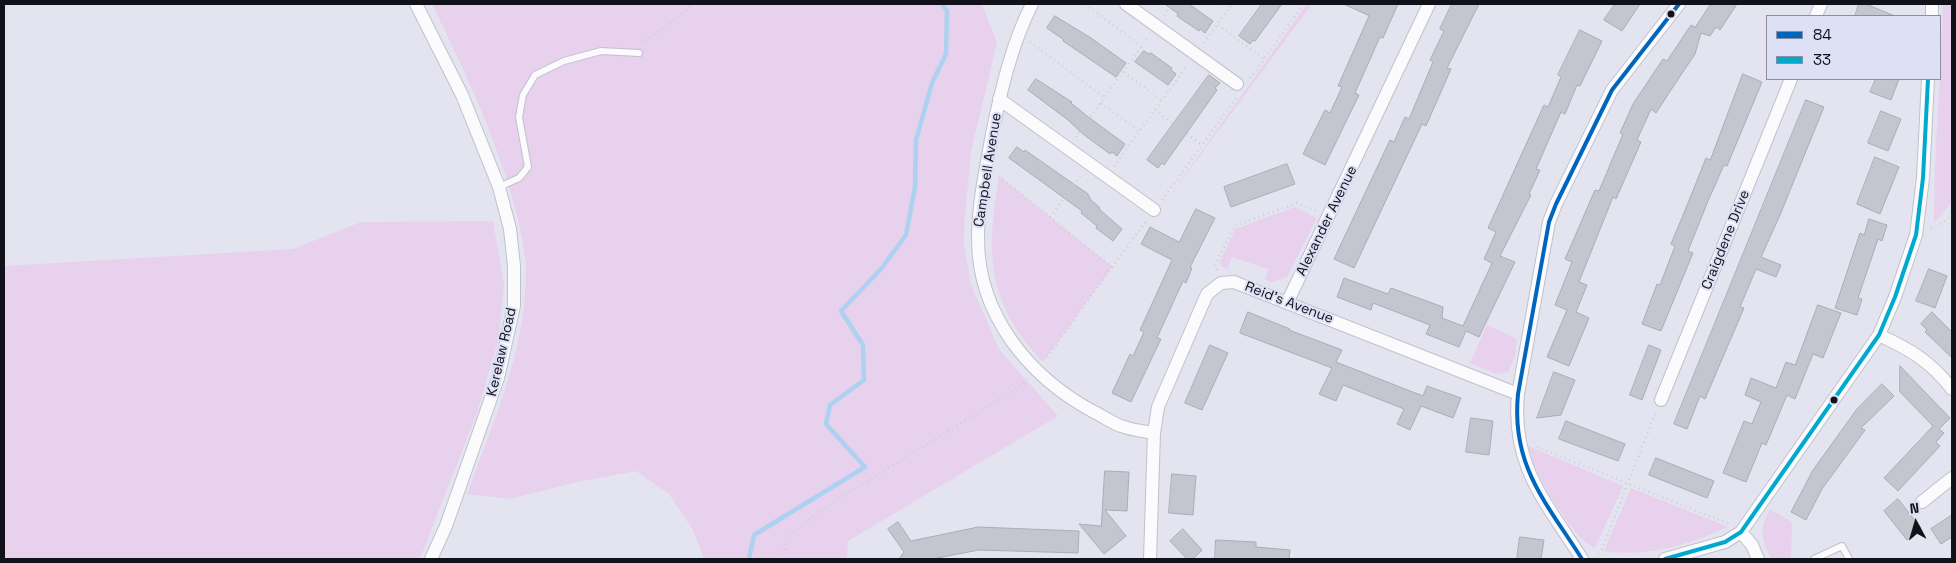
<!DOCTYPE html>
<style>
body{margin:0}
#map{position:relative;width:1956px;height:563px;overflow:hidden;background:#e4e4f0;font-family:"Space Grotesk",sans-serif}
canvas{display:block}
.frame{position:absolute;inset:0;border:5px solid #111119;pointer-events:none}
.legend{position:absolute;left:1766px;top:15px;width:175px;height:65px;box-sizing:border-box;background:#dee0f6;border:1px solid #8c8d9e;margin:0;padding:6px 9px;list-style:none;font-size:15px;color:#111119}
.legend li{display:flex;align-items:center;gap:10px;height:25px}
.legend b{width:25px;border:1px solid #8c8d9e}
.north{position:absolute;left:1891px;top:498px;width:50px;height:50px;-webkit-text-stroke:4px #dee0f6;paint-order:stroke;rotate:354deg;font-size:14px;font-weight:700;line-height:20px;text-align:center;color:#111119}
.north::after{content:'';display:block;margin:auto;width:18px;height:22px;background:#111119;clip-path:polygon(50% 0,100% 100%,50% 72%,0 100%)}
</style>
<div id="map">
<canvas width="1956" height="563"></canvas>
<div class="frame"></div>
<ul class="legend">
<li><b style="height:6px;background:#0065bd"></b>84</li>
<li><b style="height:6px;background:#00a9ce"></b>33</li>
</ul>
<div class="north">N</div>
</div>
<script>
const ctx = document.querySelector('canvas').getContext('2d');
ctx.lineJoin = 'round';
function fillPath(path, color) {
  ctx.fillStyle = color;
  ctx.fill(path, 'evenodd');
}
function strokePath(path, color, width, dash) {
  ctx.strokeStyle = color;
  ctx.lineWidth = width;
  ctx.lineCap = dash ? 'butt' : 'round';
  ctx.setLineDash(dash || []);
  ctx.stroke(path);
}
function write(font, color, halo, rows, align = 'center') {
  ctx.font = font + ' "Space Grotesk",sans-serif';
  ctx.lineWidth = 4;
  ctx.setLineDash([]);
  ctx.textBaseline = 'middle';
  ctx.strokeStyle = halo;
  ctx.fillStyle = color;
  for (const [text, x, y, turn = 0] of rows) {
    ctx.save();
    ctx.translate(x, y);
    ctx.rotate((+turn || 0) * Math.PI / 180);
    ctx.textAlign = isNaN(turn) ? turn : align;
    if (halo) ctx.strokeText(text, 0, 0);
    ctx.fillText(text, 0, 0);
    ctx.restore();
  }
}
fillPath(new Path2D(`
 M432 4H982L997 43 971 151 965 216 964 244 971 285 999 349 1058 416 848 541 847 559H704L693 530 669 494 636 471 573 483 510 499 467 494C488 437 512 381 522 321 525 304 527 273 525 256 513 172 469 80 432 4Z
 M1307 4H1312L1156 215Z
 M1943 4H1952V202L1934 223C1934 150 1941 77 1943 4Z
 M999 176 1112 267 1043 362C986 302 986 253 999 176Z
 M1295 207 1317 218 1287 277 1272 282 1265 280 1268 269 1232 257 1228 268 1222 267 1220 262 1235 229Z
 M493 221 504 285 499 337 478 410 420 559H4V266L293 249 361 222Z
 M1487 325 1517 339 1515 357 1508 372 1497 374 1470 363Z
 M1528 446 1623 486 1595 548C1570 535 1534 474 1528 446Z
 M1631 488 1728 527C1691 544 1645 558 1604 551Z
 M1770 509 1792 522 1791 559H1771C1762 538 1758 531 1770 509Z`), '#e7d1ed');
strokePath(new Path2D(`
 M749 559 754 535 865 467 826 424 830 405 864 380 863 345 841 311 881 269 906 235 915 187 916 140 932 83 946 54 947 11 942 4`), '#add2f1', 4.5);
const building = new Path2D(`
 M1165 4H1189L1213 21 1205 33 1200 29 1199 31 1177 16 1178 14Z
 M1262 4H1282L1255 41 1253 40 1250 44 1239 36Z
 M1344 4H1398L1383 38 1380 37 1355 93 1359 95 1325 165 1303 154 1325 110 1330 113 1342 87 1338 86 1369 16Z
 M1452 4H1479L1447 68 1451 69 1426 126 1422 124 1354 268 1334 259 1390 140 1394 142 1405 117 1409 119 1433 62 1430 60 1444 31 1440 29Z
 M1615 4H1640L1622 31 1604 20Z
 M1711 4H1737L1720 30 1716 27 1710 36 1701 33 1695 54 1669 93 1656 113 1651 109 1637 140 1641 142 1616 199 1613 197 1579 282 1587 285 1576 312 1589 318 1569 366 1547 357 1567 310 1555 305 1572 262 1565 259 1595 190 1599 191 1623 134 1620 133 1633 104 1663 59 1667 61 1691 25 1695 27Z
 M1859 4H1866L1895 16H1855Z
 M1055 16 1091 38 1126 63 1116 77 1063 41 1064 40 1047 28Z
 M1580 30 1602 41 1580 86 1577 85 1565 114 1561 112 1536 169 1540 170 1529 194 1531 195 1500 256 1515 262 1479 337 1466 331 1459 347 1426 334 1430 325 1373 303 1371 310 1337 297 1344 278 1388 294 1391 288 1443 307 1442 318 1463 326 1492 263 1484 259 1496 232 1488 228 1544 105 1548 107 1561 77 1558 75Z
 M1144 51 1149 54 1151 53 1172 68 1171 70 1176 74 1168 85 1135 62Z
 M1743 74 1762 82 1727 166 1724 165 1708 201 1688 251 1693 253 1661 331 1642 324 1657 284 1660 285 1675 246 1671 244 1686 208 1706 158 1710 160Z
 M1209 75 1220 83 1215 88 1217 90 1164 165 1162 163 1158 168 1147 160Z
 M1036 79 1072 102 1071 103 1087 116 1125 144 1117 156 1112 152 1110 154 1083 134 1068 120 1028 90Z
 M1876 79H1899L1891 100 1870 92Z
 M1806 100 1824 107 1780 215 1761 257 1781 265 1776 277 1756 269 1740 307 1744 308 1705 399 1700 396 1687 429 1674 424Z
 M1881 111 1901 119 1888 151 1868 143Z
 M1017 147 1024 152 1025 150 1088 194 1091 200 1100 208 1099 209 1122 229 1113 241 1096 228 1097 226 1081 213 1082 211 1009 158Z
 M1875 157 1899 167 1880 214 1857 204Z
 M1287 164 1295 184 1231 207 1224 187Z
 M1196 209 1215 218 1190 267 1192 268 1186 283 1183 281 1157 338 1161 339 1131 402 1112 393 1130 354 1133 356 1144 332 1140 330 1172 260 1141 244 1150 227 1179 242Z
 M1869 219 1887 225 1882 241 1878 239 1858 298 1862 299 1857 315 1835 308 1860 233 1864 235Z
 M1929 269 1947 276 1935 308 1916 301Z
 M1818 305 1841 313 1823 358 1813 354 1795 399 1787 395 1766 445 1762 443 1746 482 1723 473 1744 421 1752 424 1761 402 1745 395 1751 378 1776 388 1786 362 1795 365Z
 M1248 312 1290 329 1289 330 1342 350 1336 362 1423 396 1427 386 1461 398 1453 418 1421 406 1410 430 1397 424 1404 409 1343 385 1336 401 1319 394 1332 368 1240 333Z
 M1932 312 1952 332V358L1925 332 1927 330 1921 324Z
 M1210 345 1228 353 1202 410 1185 403Z
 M1649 345 1661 350 1642 400 1630 395Z
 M1900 366 1950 418 1939 429 1944 433 1936 442 1940 446 1898 491 1884 478 1933 426 1900 392Z
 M1554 372 1575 380 1561 415 1537 418Z
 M1882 384 1894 396 1861 428 1865 430 1822 489 1806 520 1791 512 1813 470 1857 409Z
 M1471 418 1493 421 1489 455 1466 452Z
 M1566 421 1625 444 1618 461 1559 439Z
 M1656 458 1714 481 1707 498 1649 475Z
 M1105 471 1129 472 1127 511 1105 510 1126 536 1104 554 1079 524 1101 526Z
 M1172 474 1196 476 1193 515 1169 513Z
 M1898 499 1921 528 1907 540 1884 511Z
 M1952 515V537L1941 544 1931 529Z
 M898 522 911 541 978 527 1079 531 1078 553 979 550 932 559H899L904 552 888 529Z
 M1183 529 1202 550 1193 559H1187L1170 541Z
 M1520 537 1544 540 1541 559H1517Z
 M1216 540 1256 542V547L1290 550 1289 559H1215Z`);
fillPath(building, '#c4c6cf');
strokePath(building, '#aaacb5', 1);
const lane = new Path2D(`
 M499 187 519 178 528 167 519 117 523 95 535 75 564 61 601 51 639 53
 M1814 559 1842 546 1849 559`);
const street = new Path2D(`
 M416 4 462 95 499 187 510 229 514 266V306L498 378 446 526 431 559
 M1032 4C1012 43 1001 90 992 134 986 168 978 203 978 239 978 315 1029 377 1094 412 1103 416 1112 423 1121 426 1131 430 1143 431 1154 433
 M1126 4 1237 84
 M1816 16 1821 4
 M1932 16V4
 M999 99 1154 210
 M1288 301 1429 4
 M1879 335C1911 350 1930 361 1952 389
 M1661 400 1791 79
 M1922 502 1952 478
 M1741 532 1752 545 1758 559
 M1150 559 1154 433 1158 407 1207 294 1221 283 1234 282 1518 394
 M1582 559C1546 502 1511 466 1518 394L1549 222 1556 204 1612 90 1679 4
 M1665 559 1725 542 1741 532 1879 335 1895 297 1916 235 1923 178 1928 79`);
strokePath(lane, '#c0c1ca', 8);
strokePath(street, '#c0c1ca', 14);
strokePath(new Path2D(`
 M1085 4 1142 47
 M1223 4 1229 8
 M1164 15 1173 4
 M1218 25 1264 59
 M1030 42 1105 98
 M641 43 664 28 693 4
 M1204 43 1232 4
 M1124 72 1162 101
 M1250 78 1304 4
 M1101 103 1139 131
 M1155 110 1202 145
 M1076 137 1149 36
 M1114 166 1187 66
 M999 176 1112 267 1045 360
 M1162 200 1237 97
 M1050 217 1081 175
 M1931 228 1942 223 1952 215
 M1112 267 1147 220
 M1217 270 1215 266 1234 226 1297 203 1316 211
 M1537 447 1729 524
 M780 559 789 536 809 520 838 499 1010 393 1028 379
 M1598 559 1656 412`), '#cfcfd2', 2.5, [1, 4]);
strokePath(lane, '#fbfbfd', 6);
strokePath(street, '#fbfbfd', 12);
strokePath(new Path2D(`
 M1582 559C1546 502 1511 466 1518 394L1549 222 1556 204 1612 90 1679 4`), '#0065bd', 4);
strokePath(new Path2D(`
 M1665 559 1725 542 1741 532 1879 335 1895 297 1916 235 1923 178 1928 79`), '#00a9ce', 4);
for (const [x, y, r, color] of [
 [1671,14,4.5,"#111119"],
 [1834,400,4.5,"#111119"]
]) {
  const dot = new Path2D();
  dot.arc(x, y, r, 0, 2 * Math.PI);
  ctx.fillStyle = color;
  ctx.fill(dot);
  strokePath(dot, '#dee0f6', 2);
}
write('14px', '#111119', '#dee0f6', [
 ["Campbell Avenue",988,170,-81],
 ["Alexander Avenue",1327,221,-64],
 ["Craigdene Drive",1726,240,-68],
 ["Reid's Avenue",1289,303,21],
 ["Kerelaw Road",502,352,-77]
]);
</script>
